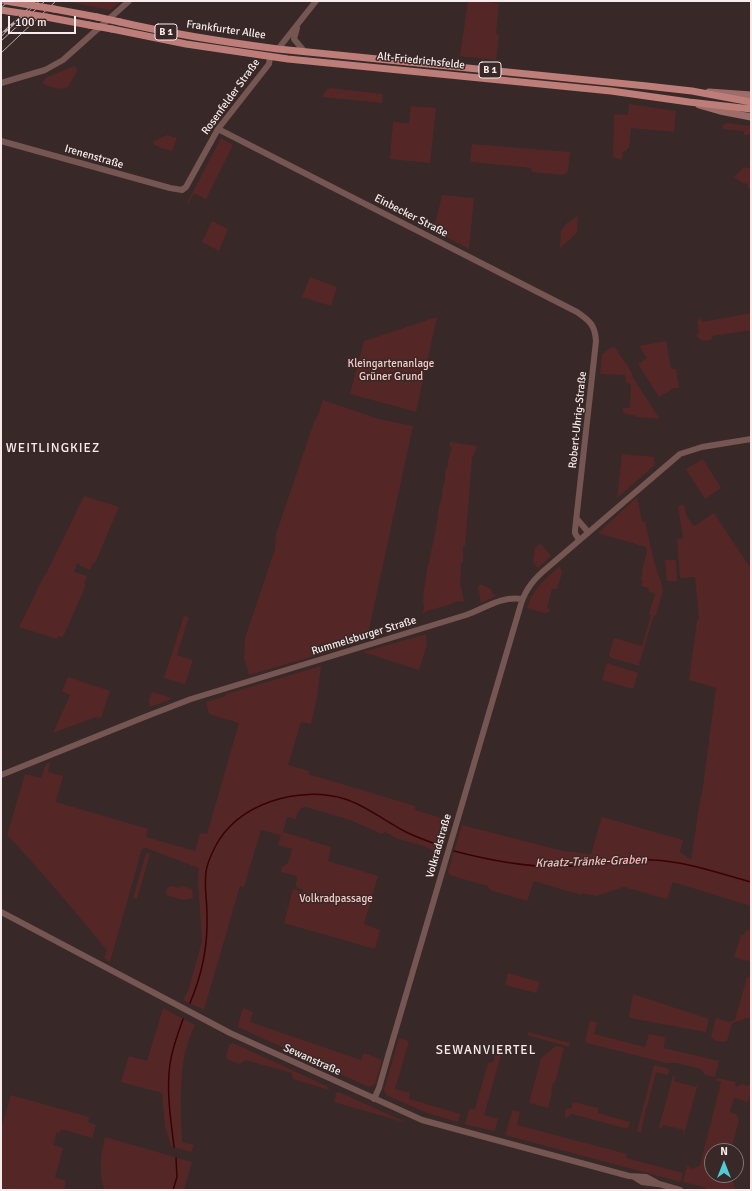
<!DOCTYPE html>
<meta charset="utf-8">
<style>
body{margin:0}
#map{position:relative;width:752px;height:1191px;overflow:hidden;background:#382827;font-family:Signika,sans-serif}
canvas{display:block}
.frame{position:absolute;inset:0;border:2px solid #f7eceb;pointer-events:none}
.north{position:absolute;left:704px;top:1143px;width:40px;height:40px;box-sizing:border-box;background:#382827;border:1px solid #847675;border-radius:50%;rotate:0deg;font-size:11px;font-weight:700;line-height:16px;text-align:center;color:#f7eceb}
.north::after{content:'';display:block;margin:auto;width:14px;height:18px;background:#52cbd7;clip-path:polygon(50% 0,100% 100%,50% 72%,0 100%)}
.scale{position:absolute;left:8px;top:16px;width:68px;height:18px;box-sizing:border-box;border:2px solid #f7eceb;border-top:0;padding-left:5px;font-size:12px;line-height:14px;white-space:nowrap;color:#f7eceb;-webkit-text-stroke:3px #382827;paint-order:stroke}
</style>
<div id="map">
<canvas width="752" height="1191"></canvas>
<div class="frame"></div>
<div class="north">N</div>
<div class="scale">100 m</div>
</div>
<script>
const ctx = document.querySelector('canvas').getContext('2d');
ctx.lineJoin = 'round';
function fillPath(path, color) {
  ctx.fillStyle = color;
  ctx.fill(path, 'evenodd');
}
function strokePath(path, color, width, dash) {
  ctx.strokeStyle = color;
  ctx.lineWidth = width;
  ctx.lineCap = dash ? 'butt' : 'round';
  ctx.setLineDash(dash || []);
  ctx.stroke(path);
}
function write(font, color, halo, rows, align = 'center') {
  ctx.font = font + ' Signika,sans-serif';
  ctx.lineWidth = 3;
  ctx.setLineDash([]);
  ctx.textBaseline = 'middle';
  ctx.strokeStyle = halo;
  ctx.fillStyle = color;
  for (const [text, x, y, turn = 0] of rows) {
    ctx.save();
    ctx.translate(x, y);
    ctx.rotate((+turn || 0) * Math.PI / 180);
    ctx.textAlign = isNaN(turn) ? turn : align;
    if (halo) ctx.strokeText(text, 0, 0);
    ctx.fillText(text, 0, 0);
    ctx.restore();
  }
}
fillPath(new Path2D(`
 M65 1H121L110 10Z
 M468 1H482L499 4 496 34 499 35 496 60 460 56Z
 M75 66 77 71 68 87C60 91 50 87 42 83L47 77Z
 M330 88 383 94 382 103 322 97 326 90Z
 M629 104 676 111 674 132 631 128 629 148H627V151H623L622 160 613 157 614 114 628 115Z
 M411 106 436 108 430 163 390 159 393 122 409 123Z
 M727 123 751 126V132L748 135H744V131L723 129V125Z
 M167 135 177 138 172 151 161 148 153 144 154 141Z
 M221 138 233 145 206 199 194 193 188 204 187 203Z
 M472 144 570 152 568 171 566 174 561 175 532 172 531 168 472 162 470 160Z
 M744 167 751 169V188H748V184L742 183 734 177Z
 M442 195 474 198 469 249 431 229 436 220Z
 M578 216 577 233 560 248 561 230 567 223Z
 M212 221 228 229 219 251 202 242Z
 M310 277 337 287 331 306 302 297Z
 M751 313V330L712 336 711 340 702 341 697 337 696 335 699 333 697 320 701 319 702 322Z
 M437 317 416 412 350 394 364 341Z
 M666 341 671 369H676L679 388H674L659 397 638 364 647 358 639 346Z
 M614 346 626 364 629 363 627 365 633 375 632 376 659 418V419L637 417C633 413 627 416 623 412V408H630L631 384 626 383 625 375 600 374 602 354Z
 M323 400 379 419 413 426 367 639 321 654 249 675 244 658 245 638 275 549 276 534 314 422 318 415Z
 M450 442 477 446 472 459 465 546H463V563H461V566L460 586H461L464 602 458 601 445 606H444L427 611 423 614V611L424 608 423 600 424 596 423 595 428 564H429L430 556H431V552L436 529 437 521 438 518 437 517 440 503H441L443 486H444L446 468 448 467V459H449L450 451H451L452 447H450Z
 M622 454 654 457 655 465 617 498Z
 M703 459 721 488 705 499 686 469Z
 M84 496 119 507 95 563 92 564 90 570 80 566 79 563 77 564 74 572 87 576 84 584 86 585 65 633 62 637 58 636 57 639 19 627 44 576 46 574Z
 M637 497 642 522H645L654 561 662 585 663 591 656 615H654L639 664 640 666 611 658 609 655 614 638 642 646 651 615 649 614 655 594 648 591 649 588 641 586 643 580 641 579 643 570H642L647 551 646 547 598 533Z
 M684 505 686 515 694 526 714 513 751 569V906L673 882 667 899 624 887 596 896 582 893 581 895 534 881 527 901 490 890 488 886 449 875 448 872 462 825 563 851 591 854 602 817 683 840 680 852 691 860 701 794H702L716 688 689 680 697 620 699 618 695 577 680 578 677 539 683 538 678 506Z
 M541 544 551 556 538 568 533 562 535 547Z
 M665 560H676L677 581H667Z
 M560 566 562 573 557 589H552L547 608 550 609 549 612 544 613 527 608C532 590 546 578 560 566Z
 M480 584 491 589 493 594 496 596 481 603 478 587Z
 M184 616 189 617 177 655 193 660 185 684 164 678Z
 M426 634 427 644 419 670 363 652Z
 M607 663 638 673 633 689 602 680Z
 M321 666 317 697 311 724 301 722 288 765 309 771 308 774 415 806V810L451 821 441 854 421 845 398 839 385 832 382 834 350 820 306 807C299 807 297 813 296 819L287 817 283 832 331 847 328 861 378 876 364 924 380 930 375 949 284 923 293 889 302 892 303 890 298 888 296 886 297 876 281 872 282 867 288 863 292 849 278 845 281 835 261 830 244 887 240 886 204 1010 183 1000 188 991 202 941 198 882 199 868 146 848 142 849 110 962 104 958 107 950C74 911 42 871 7 835L25 774 41 778 46 764 50 762 48 772 63 776 56 802 148 829 146 837 195 851 200 833 207 834 239 723 209 714 206 702 226 696V694Z
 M68 677 110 691 101 718 96 717 53 733 70 695 62 691Z
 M152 692 171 698V699L150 707 149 700Z
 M146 853 150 854 137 899 133 898Z
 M172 886 178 888 182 886 192 889 193 898 183 900 166 895 167 888Z
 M746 930 751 931V959L747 961 734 957 741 935H744Z
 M508 973 540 982 536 993 505 985Z
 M747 977 751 978V1017L732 1023 727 1041C722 1043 714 1041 711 1037L716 1018 729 1022 735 1020Z
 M633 994 709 1019 706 1032 630 1018 629 1016Z
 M163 1008 195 1025C177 1061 181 1102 182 1142L194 1145 191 1152 171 1146 165 1126 162 1093 121 1082 129 1056 147 1061Z
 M243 1008 253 1012 250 1022 361 1060 364 1053 382 1060 375 1084 369 1087 238 1027V1025Z
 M590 1021 597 1022 594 1034 645 1047 649 1034 665 1037 664 1048 719 1061 715 1077 705 1075 701 1069 676 1063H666L587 1043 585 1041Z
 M528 1032 570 1043 569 1047 527 1035Z
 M399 1038 409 1041 395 1089 410 1093 409 1099 460 1114 458 1122 427 1113 386 1095 384 1090Z
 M233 1043 327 1086 329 1090 293 1079 292 1073 245 1060 240 1064 228 1060 226 1056 229 1045Z
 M556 1046 564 1048 555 1083H553L551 1093H552L548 1108 529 1103 541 1058Z
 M496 1053 501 1055 484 1115 498 1119 495 1130 493 1131 465 1124 469 1109H475L488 1063 493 1062Z
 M654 1065 667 1068 669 1070 668 1075 656 1072 647 1107H646L641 1132 637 1131Z
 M673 1076H675L674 1081 696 1087 697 1083 698 1084 684 1134H683L684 1130 663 1125 661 1129 659 1127Z
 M751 1077V1089L748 1102 734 1098 730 1112 736 1114 739 1120 731 1151H712V1175H734L735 1178 732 1179 736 1190H706L704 1187 683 1182 687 1166 693 1169 700 1165 721 1082 716 1080 717 1078 735 1082 736 1087 742 1084 749 1086Z
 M339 1092 403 1121V1122L334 1102 336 1093Z
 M11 1095 89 1117 88 1122 96 1125 92 1138 61 1129 60 1133 57 1132 53 1145 63 1148 55 1177 66 1181 64 1190H1V1128Z
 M573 1102 598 1108V1113L630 1122 628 1129 572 1114 569 1115 568 1118 565 1117V1110L568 1108 571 1109Z
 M513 1110 520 1112 517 1125 627 1154 626 1158 683 1173 681 1182 505 1135 512 1112Z
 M105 1137 192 1162 184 1190H104C99 1172 100 1155 105 1137Z`), '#542726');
strokePath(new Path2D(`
 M454 851C492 861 532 869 571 866 599 865 626 858 653 860 684 861 721 874 751 882
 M190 1003C202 975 208 946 207 915 207 900 204 887 206 872 207 863 211 855 215 847 238 803 299 785 345 799 367 806 386 822 406 832 418 838 431 842 443 847
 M174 1147C171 1120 166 1092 170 1064 172 1048 178 1034 183 1019
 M173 1190 177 1177 176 1158`), '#3b0003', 1.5);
strokePath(new Path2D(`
 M297 28 294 39 304 51
 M278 49 316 1
 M1 83 45 70 63 60 129 1
 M218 129 577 312C590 321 595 325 596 341L575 530V533L579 540
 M1 141 170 188 182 190 186 187 218 129 269 64 270 57
 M577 519 588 532
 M1 775 142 718 191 699 466 615C486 608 500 596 522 599
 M1 912 230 1033 422 1120 629 1176 646 1177 659 1184 680 1190
 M374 1099 379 1088 388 1056 521 604C526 588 535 578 547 568L680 454 702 447 751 439
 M634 1177 642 1182 657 1184`), '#755653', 6);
strokePath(new Path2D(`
 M709 92 751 95
 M699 105 720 111 751 117`), '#9e6c69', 7);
strokePath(new Path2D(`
 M54 9 97 17
 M46 17 89 25
 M120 22C172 34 224 42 278 49L647 86 692 91 751 102
 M112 29 186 44 288 59 611 91 689 102 751 109`), '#bd7d79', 7);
strokePath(new Path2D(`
 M1 41 45 1
 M1 53 56 1`), '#baadac', 1);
const rail = new Path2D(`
 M1 6 7 1
 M1 35 38 1`);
strokePath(rail, '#baadac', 3);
strokePath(rail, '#382827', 1.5, [4.5]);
strokePath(new Path2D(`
 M6 1 54 9
 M1 10 46 17
 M97 17 120 22
 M89 25 112 29`), '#bd7d79', 7);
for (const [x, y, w] of [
 [166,32,22],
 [490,70,22]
]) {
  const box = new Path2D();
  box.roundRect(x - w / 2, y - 8, w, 16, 3);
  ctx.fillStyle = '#382827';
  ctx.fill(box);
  strokePath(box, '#f7eceb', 1);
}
write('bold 10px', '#f7eceb', null, [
 ["B 1",166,32],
 ["B 1",490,70]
]);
write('11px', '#f7eceb', '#382827', [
 ["Frankfurter Allee",226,30,8],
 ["Alt-Friedrichsfelde",421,61,6],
 ["Rosenfelder Straße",231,97,-54],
 ["Irenenstraße",94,157,16],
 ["Einbecker Straße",411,216,27],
 ["Robert-Uhrig-Straße",578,420,-84],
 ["Rummelsburger Straße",364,636,-17],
 ["Volkradstraße",439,846,-74],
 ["Sewanstraße",312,1060,24]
]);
write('11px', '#f6cbc7', '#382827', [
 ["Kleingartenanlage",391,364],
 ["Grüner Grund",391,377],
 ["Volkradpassage",336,899]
]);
write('italic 12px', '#fbbbb7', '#382827', [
 ["Kraatz-Tränke-Graben",591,862,-2]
]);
ctx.letterSpacing = '1px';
write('13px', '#f7eceb', '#382827', [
 ["WEITLINGKIEZ",53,449],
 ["SEWANVIERTEL",486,1051]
]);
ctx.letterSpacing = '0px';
</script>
